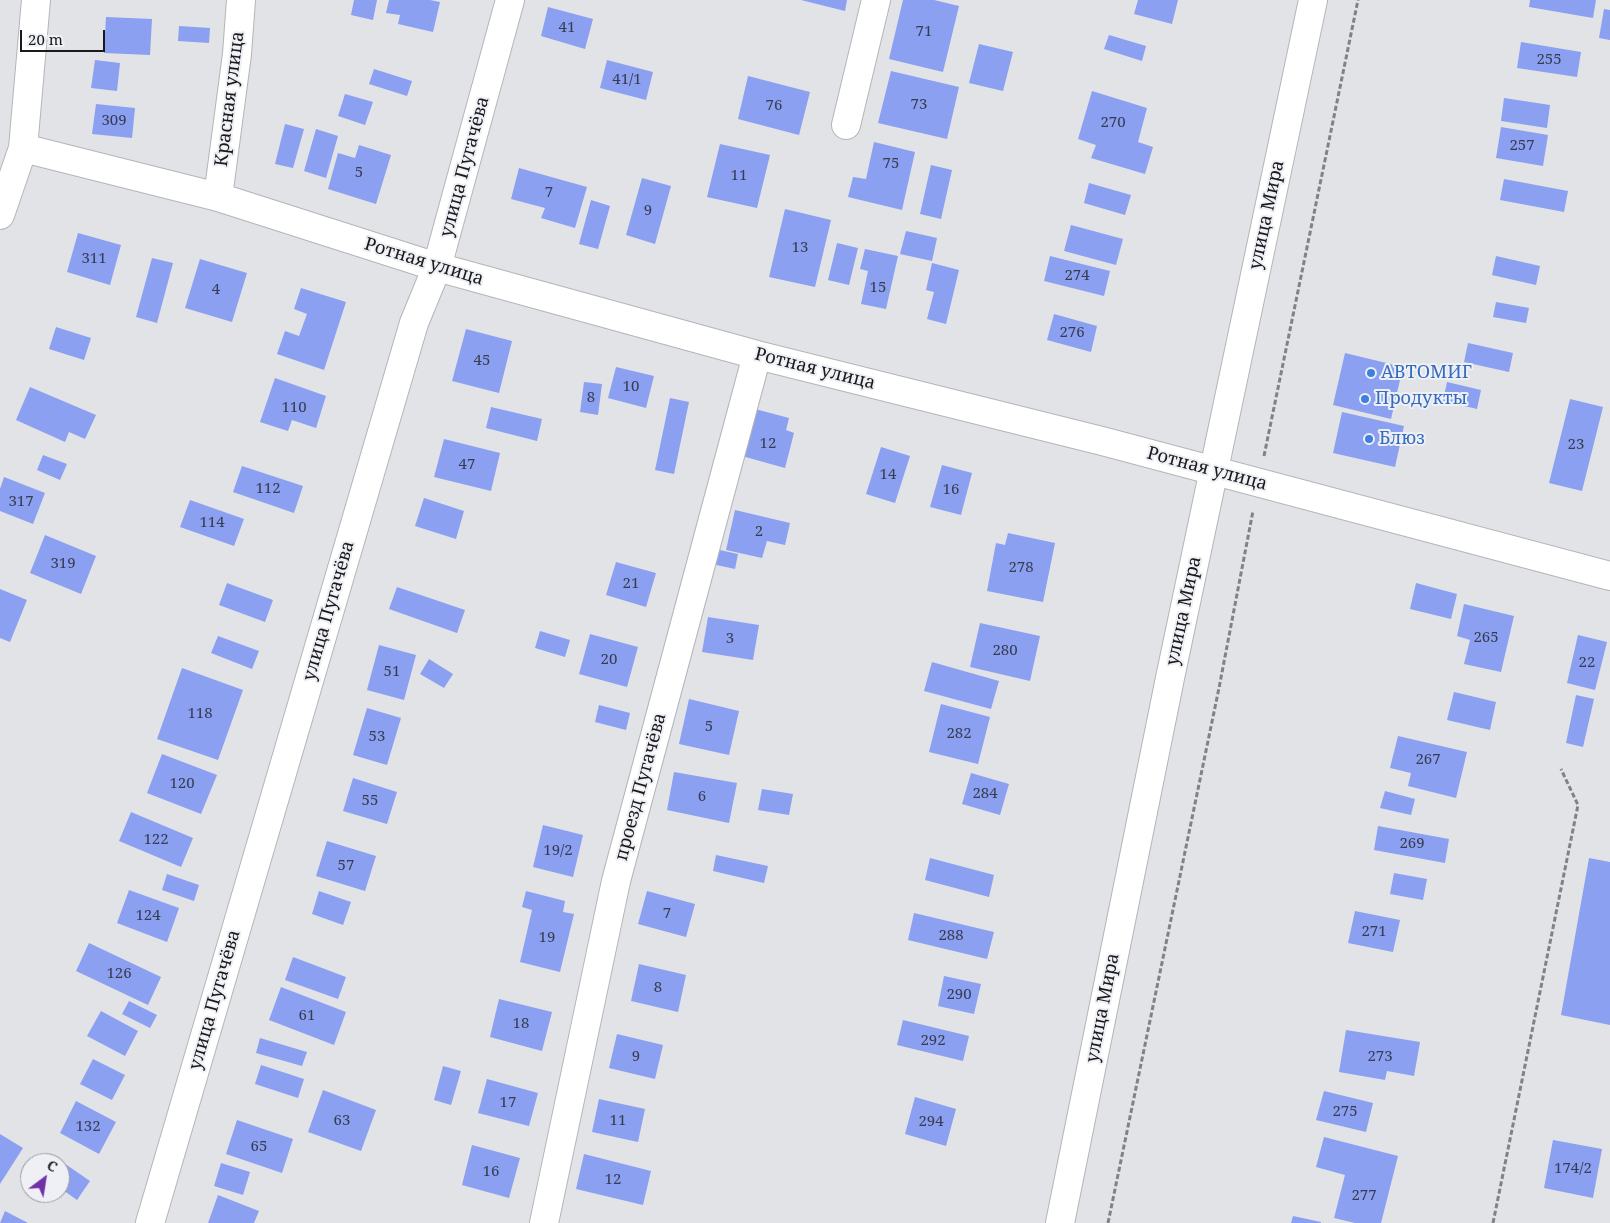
<!DOCTYPE html>
<meta charset="utf-8">
<style>
body{margin:0}
#map{position:relative;width:1610px;height:1223px;overflow:hidden;background:#e1e3e7;font-family:"Noto Serif",serif}
canvas{display:block}
.north{position:absolute;left:20px;top:1153px;width:50px;height:50px;box-sizing:border-box;background:#eff0f5;border:1px solid #9a9a9e;border-radius:50%;rotate:31deg;font-size:14px;font-weight:700;line-height:20px;text-align:center;color:#1a1a1c}
.north::after{content:'';display:block;margin:auto;width:18px;height:22px;background:#7232a7;clip-path:polygon(50% 0,100% 100%,50% 72%,0 100%)}
.scale{position:absolute;left:20px;top:30px;width:85px;height:22px;box-sizing:border-box;border:2px solid #1a1a1c;border-top:0;padding-left:6px;font-size:15px;line-height:18px;white-space:nowrap;color:#1a1a1c;-webkit-text-stroke:4px #eff0f5;paint-order:stroke}
</style>
<div id="map">
<canvas width="1610" height="1223"></canvas>
<div class="north">С</div>
<div class="scale">20 m</div>
</div>
<script>
const ctx = document.querySelector('canvas').getContext('2d');
ctx.lineJoin = 'round';
function fillPath(path, color) {
  ctx.fillStyle = color;
  ctx.fill(path, 'evenodd');
}
function strokePath(path, color, width, dash) {
  ctx.strokeStyle = color;
  ctx.lineWidth = width;
  ctx.lineCap = dash ? 'butt' : 'round';
  ctx.setLineDash(dash || []);
  ctx.stroke(path);
}
function write(font, color, halo, rows, align = 'center') {
  ctx.font = font + ' "Noto Serif",serif';
  ctx.lineWidth = 4;
  ctx.setLineDash([]);
  ctx.textBaseline = 'middle';
  ctx.strokeStyle = halo;
  ctx.fillStyle = color;
  for (const [text, x, y, turn = 0] of rows) {
    ctx.save();
    ctx.translate(x, y);
    ctx.rotate((+turn || 0) * Math.PI / 180);
    ctx.textAlign = isNaN(turn) ? turn : align;
    if (halo) ctx.strokeText(text, 0, 0);
    ctx.fillText(text, 0, 0);
    ctx.restore();
  }
}
fillPath(new Path2D(`
 M354 0H377L373 20 351 15Z
 M389 0H430L440 2 433 32 398 24 400 15 386 13Z
 M801 0H847L845 11Z
 M903 0H934L959 6 943 72 889 59Z
 M1138 0H1178L1172 24 1134 14Z
 M1530 0H1596L1593 18 1529 7Z
 M548 7 593 19 585 49 541 36Z
 M1604 9 1610 10V40L1599 38Z
 M106 17 152 19 150 55 104 53Z
 M179 26 210 28 209 43 178 41Z
 M1109 35 1146 46 1142 61 1104 49Z
 M1521 42 1581 52 1577 77 1517 68Z
 M979 44 1013 52 1003 91 969 83Z
 M95 60 120 63 117 91 91 88Z
 M607 60 653 72 646 100 600 88Z
 M374 69 412 81 407 96 369 84Z
 M891 71 959 87 947 139 878 123Z
 M748 76 810 92 799 135 738 119Z
 M1092 91 1147 108 1138 142 1153 147 1145 174 1091 158 1096 145 1078 139Z
 M345 94 373 102 365 125 338 116Z
 M1504 98 1550 105 1547 128 1501 121Z
 M96 104 135 108 132 138 92 134Z
 M285 124 304 129 293 168 275 164Z
 M1501 127 1548 135 1543 166 1496 158Z
 M316 129 338 136 326 178 304 171Z
 M874 142 915 152 902 210 848 197 853 177 866 179Z
 M720 144 770 155 757 208 707 197Z
 M359 145 391 155 376 204 328 189 338 153 355 158Z
 M931 165 952 170 941 219 920 214Z
 M519 168 587 187 575 228 541 218 545 208 511 199Z
 M642 178 671 186 655 244 626 235Z
 M1504 179 1568 191 1564 212 1500 200Z
 M1089 183 1131 195 1125 215 1084 203Z
 M591 200 610 206 598 249 579 244Z
 M785 209 831 220 815 287 769 277Z
 M1071 225 1123 239 1116 265 1064 251Z
 M906 231 937 238 932 261 900 254Z
 M78 233 121 245 110 285 67 272Z
 M837 243 858 248 849 285 828 280Z
 M865 249 898 256 886 309 861 304 868 271 860 269Z
 M1050 256 1110 271 1104 296 1044 281Z
 M1496 256 1540 266 1536 285 1492 275Z
 M152 258 173 263 157 323 136 317Z
 M200 259 247 273 232 322 185 308Z
 M932 263 959 270 946 324 927 319 934 292 926 290Z
 M301 288 346 302 324 370 277 354 285 331 299 336 307 314 294 309Z
 M1496 302 1529 308 1526 323 1493 317Z
 M1054 314 1097 326 1091 352 1047 340Z
 M56 327 91 338 84 360 49 349Z
 M466 329 512 341 499 393 452 381Z
 M1468 343 1513 353 1509 372 1464 362Z
 M1345 353 1403 367 1391 419 1333 405Z
 M616 367 654 376 646 408 608 398Z
 M275 378 326 396 316 428 292 420 288 431 260 422Z
 M584 382 602 384 598 415 580 412Z
 M1447 382 1481 390 1477 409 1443 401Z
 M30 387 96 415 85 439 69 432 65 442 16 420Z
 M670 398 689 402 674 474 655 470Z
 M1570 399 1603 407 1582 491 1549 483Z
 M491 407 542 419 537 441 486 428Z
 M755 409 789 418 786 430 794 433 785 468 742 456Z
 M1342 412 1404 426 1395 467 1333 453Z
 M444 439 500 453 491 491 434 477Z
 M881 447 910 456 895 503 866 494Z
 M43 455 67 464 60 480 37 470Z
 M942 465 972 473 961 515 930 507Z
 M242 466 303 486 294 513 233 492Z
 M4 477 45 493 33 524 0 511V489Z
 M424 498 464 511 456 539 415 526Z
 M190 500 244 519 234 546 180 527Z
 M735 510 790 523 785 545 767 541 762 558 726 550Z
 M1008 533 1055 543 1043 602 987 591 996 543 1005 545Z
 M45 535 96 556 81 594 30 573Z
 M715 549 738 554 735 569 712 564Z
 M616 562 656 573 646 607 606 595Z
 M227 583 273 600 265 622 219 605Z
 M1416 583 1457 594 1451 619 1410 609Z
 M397 587 465 610 457 633 389 609Z
 M0 589 27 600 10 642 0 638Z
 M1464 604 1514 616 1501 672 1464 664 1470 640 1457 636Z
 M708 617 759 625 753 660 702 652Z
 M980 623 1040 636 1030 681 970 667Z
 M540 631 570 640 565 657 535 648Z
 M590 634 638 647 627 687 579 674Z
 M1578 635 1607 642 1595 690 1567 683Z
 M218 636 259 651 252 669 211 653Z
 M379 645 416 655 404 700 367 690Z
 M429 659 453 674 444 688 420 674Z
 M932 662 999 681 991 709 924 691Z
 M182 668 243 690 218 760 157 739Z
 M1454 692 1496 702 1490 730 1447 720Z
 M1576 695 1594 699 1583 747 1566 743Z
 M689 699 739 711 729 755 679 744Z
 M941 704 990 717 978 764 929 752Z
 M599 705 630 713 626 730 595 722Z
 M367 708 401 718 387 765 353 755Z
 M1398 736 1467 752 1456 798 1408 786 1411 773 1390 768Z
 M162 754 217 775 201 814 147 793Z
 M674 772 737 783 729 823 667 810Z
 M971 773 1009 784 1000 815 962 804Z
 M353 778 397 792 387 824 343 811Z
 M762 789 793 794 789 815 758 810Z
 M1385 791 1415 799 1411 815 1380 808Z
 M131 812 193 838 181 867 119 841Z
 M543 825 583 835 573 877 533 867Z
 M1378 826 1449 839 1445 863 1374 850Z
 M327 841 376 856 365 891 316 876Z
 M716 855 768 866 764 883 713 871Z
 M930 858 994 875 989 897 925 880Z
 M1589 858 1610 862V1025L1561 1015Z
 M1394 873 1427 879 1423 900 1390 894Z
 M167 874 199 885 194 901 162 890Z
 M129 890 179 908 167 942 117 923Z
 M319 891 351 902 343 925 312 914Z
 M526 891 565 901 563 912 574 914 560 972 520 962 532 910 522 907Z
 M647 891 695 904 686 937 638 924Z
 M1355 911 1400 920 1393 952 1348 943Z
 M914 913 994 932 987 959 908 940Z
 M89 943 161 977 148 1005 76 971Z
 M293 957 346 977 338 999 285 980Z
 M639 964 686 975 678 1012 631 1001Z
 M944 976 981 984 974 1014 938 1006Z
 M281 987 346 1012 334 1045 269 1020Z
 M499 999 552 1012 542 1051 490 1037Z
 M129 1001 157 1015 150 1028 122 1014Z
 M101 1011 138 1031 125 1056 87 1036Z
 M903 1020 969 1036 963 1061 897 1045Z
 M1346 1030 1420 1042 1414 1076 1387 1071 1385 1080 1339 1072Z
 M617 1034 663 1045 655 1079 609 1068Z
 M260 1038 307 1052 302 1066 256 1053Z
 M93 1059 125 1075 112 1100 80 1084Z
 M261 1065 304 1079 298 1098 255 1084Z
 M443 1066 461 1071 451 1105 434 1100Z
 M487 1079 538 1093 529 1126 478 1113Z
 M323 1090 376 1110 361 1151 308 1132Z
 M1324 1091 1373 1103 1366 1132 1316 1120Z
 M915 1097 956 1109 946 1146 905 1134Z
 M599 1099 645 1109 638 1142 592 1132Z
 M76 1101 116 1122 99 1154 60 1133Z
 M237 1120 293 1139 282 1173 226 1154Z
 M0 1134 23 1148 0 1184Z
 M1324 1137 1398 1156 1381 1223H1355L1334 1218 1345 1175 1316 1167Z
 M1553 1140 1602 1149 1593 1198 1544 1188Z
 M472 1145 520 1158 509 1198 462 1185Z
 M584 1154 651 1171 643 1205 576 1189Z
 M58 1159 90 1181 77 1200 60 1188V1163H56Z
 M221 1163 250 1172 243 1195 214 1186Z
 M218 1195 259 1211 254 1223H208Z
 M5 1211 28 1223H0Z
 M1293 1216 1321 1222V1223H1291Z`), '#8ba0f0');
const minor = new Path2D(`
 M846 125 876 0
 M23 148 218 197 437 267 757 355 1102 441 1610 576
 M218 197 237 54 241 0
 M0 215 23 148 36 0
 M150 1223 414 323 437 267 510 0
 M544 1223 616 881 757 355
 M1060 1223 1170 678 1313 0`);
strokePath(minor, '#b3b5b9', 30);
strokePath(new Path2D(`
 M1264 456 1358 0
 M1108 1223 1219 688 1253 511
 M1493 1223 1578 805 1561 769`), '#818285', 3, [5, 2.5]);
strokePath(minor, '#fff', 28);
for (const [x, y, r, color] of [
 [1371,373,5,"#3f7fe0"],
 [1365,399,5,"#3f7fe0"],
 [1369,439,5,"#3f7fe0"]
]) {
  const dot = new Path2D();
  dot.arc(x, y, r, 0, 2 * Math.PI);
  ctx.fillStyle = color;
  ctx.fill(dot);
  strokePath(dot, '#eff0f5', 2);
}
write('15px', '#363c51', null, [
 ["41",567,28],
 ["71",924,32],
 ["255",1549,60],
 ["41/1",627,80],
 ["73",919,105],
 ["76",774,106],
 ["309",114,121],
 ["270",1113,123],
 ["257",1522,146],
 ["75",891,164],
 ["5",359,173],
 ["11",739,176],
 ["7",549,193],
 ["9",648,211],
 ["13",800,248],
 ["311",94,259],
 ["274",1077,276],
 ["15",878,288],
 ["4",216,290],
 ["276",1072,333],
 ["45",482,361],
 ["10",631,387],
 ["8",591,398],
 ["110",294,408],
 ["12",768,444],
 ["23",1576,445],
 ["47",467,465],
 ["14",888,475],
 ["112",268,489],
 ["16",951,490],
 ["317",21,502],
 ["114",212,523],
 ["2",759,532],
 ["319",63,564],
 ["278",1021,568],
 ["21",631,584],
 ["265",1486,638],
 ["3",730,639],
 ["280",1005,651],
 ["20",609,660],
 ["22",1587,663],
 ["51",392,672],
 ["118",200,714],
 ["5",709,727],
 ["282",959,734],
 ["53",377,737],
 ["267",1428,760],
 ["120",182,784],
 ["284",985,794],
 ["6",702,797],
 ["55",370,801],
 ["122",156,840],
 ["269",1412,844],
 ["19/2",558,851],
 ["57",346,866],
 ["7",667,914],
 ["124",148,916],
 ["271",1374,932],
 ["288",951,936],
 ["19",547,938],
 ["126",119,974],
 ["8",658,988],
 ["290",959,995],
 ["61",307,1016],
 ["18",521,1024],
 ["292",933,1041],
 ["9",636,1057],
 ["273",1380,1057],
 ["17",508,1103],
 ["275",1345,1112],
 ["63",342,1121],
 ["11",618,1121],
 ["294",931,1122],
 ["132",88,1127],
 ["65",259,1147],
 ["174/2",1573,1169],
 ["16",491,1172],
 ["12",613,1180],
 ["277",1364,1196]
]);
write('18px', '#1a1a1c', '#eff0f5', [
 ["Красная улица",230,99,-83],
 ["улица Пугачёва",465,167,-75],
 ["улица Мира",1267,215,-78],
 ["Ротная улица",424,262,17],
 ["Ротная улица",815,369,14],
 ["Ротная улица",1207,469,15],
 ["улица Пугачёва",329,611,-74],
 ["улица Мира",1184,611,-78],
 ["проезд Пугачёва",641,787,-75],
 ["улица Пугачёва",215,1000,-74],
 ["улица Мира",1103,1008,-79]
]);
write('18px', '#366cbe', '#eff0f5', [
 ["АВТОМИГ",1381,373],
 ["Продукты",1375,399],
 ["Блюз",1379,439]
], 'left');
</script>
